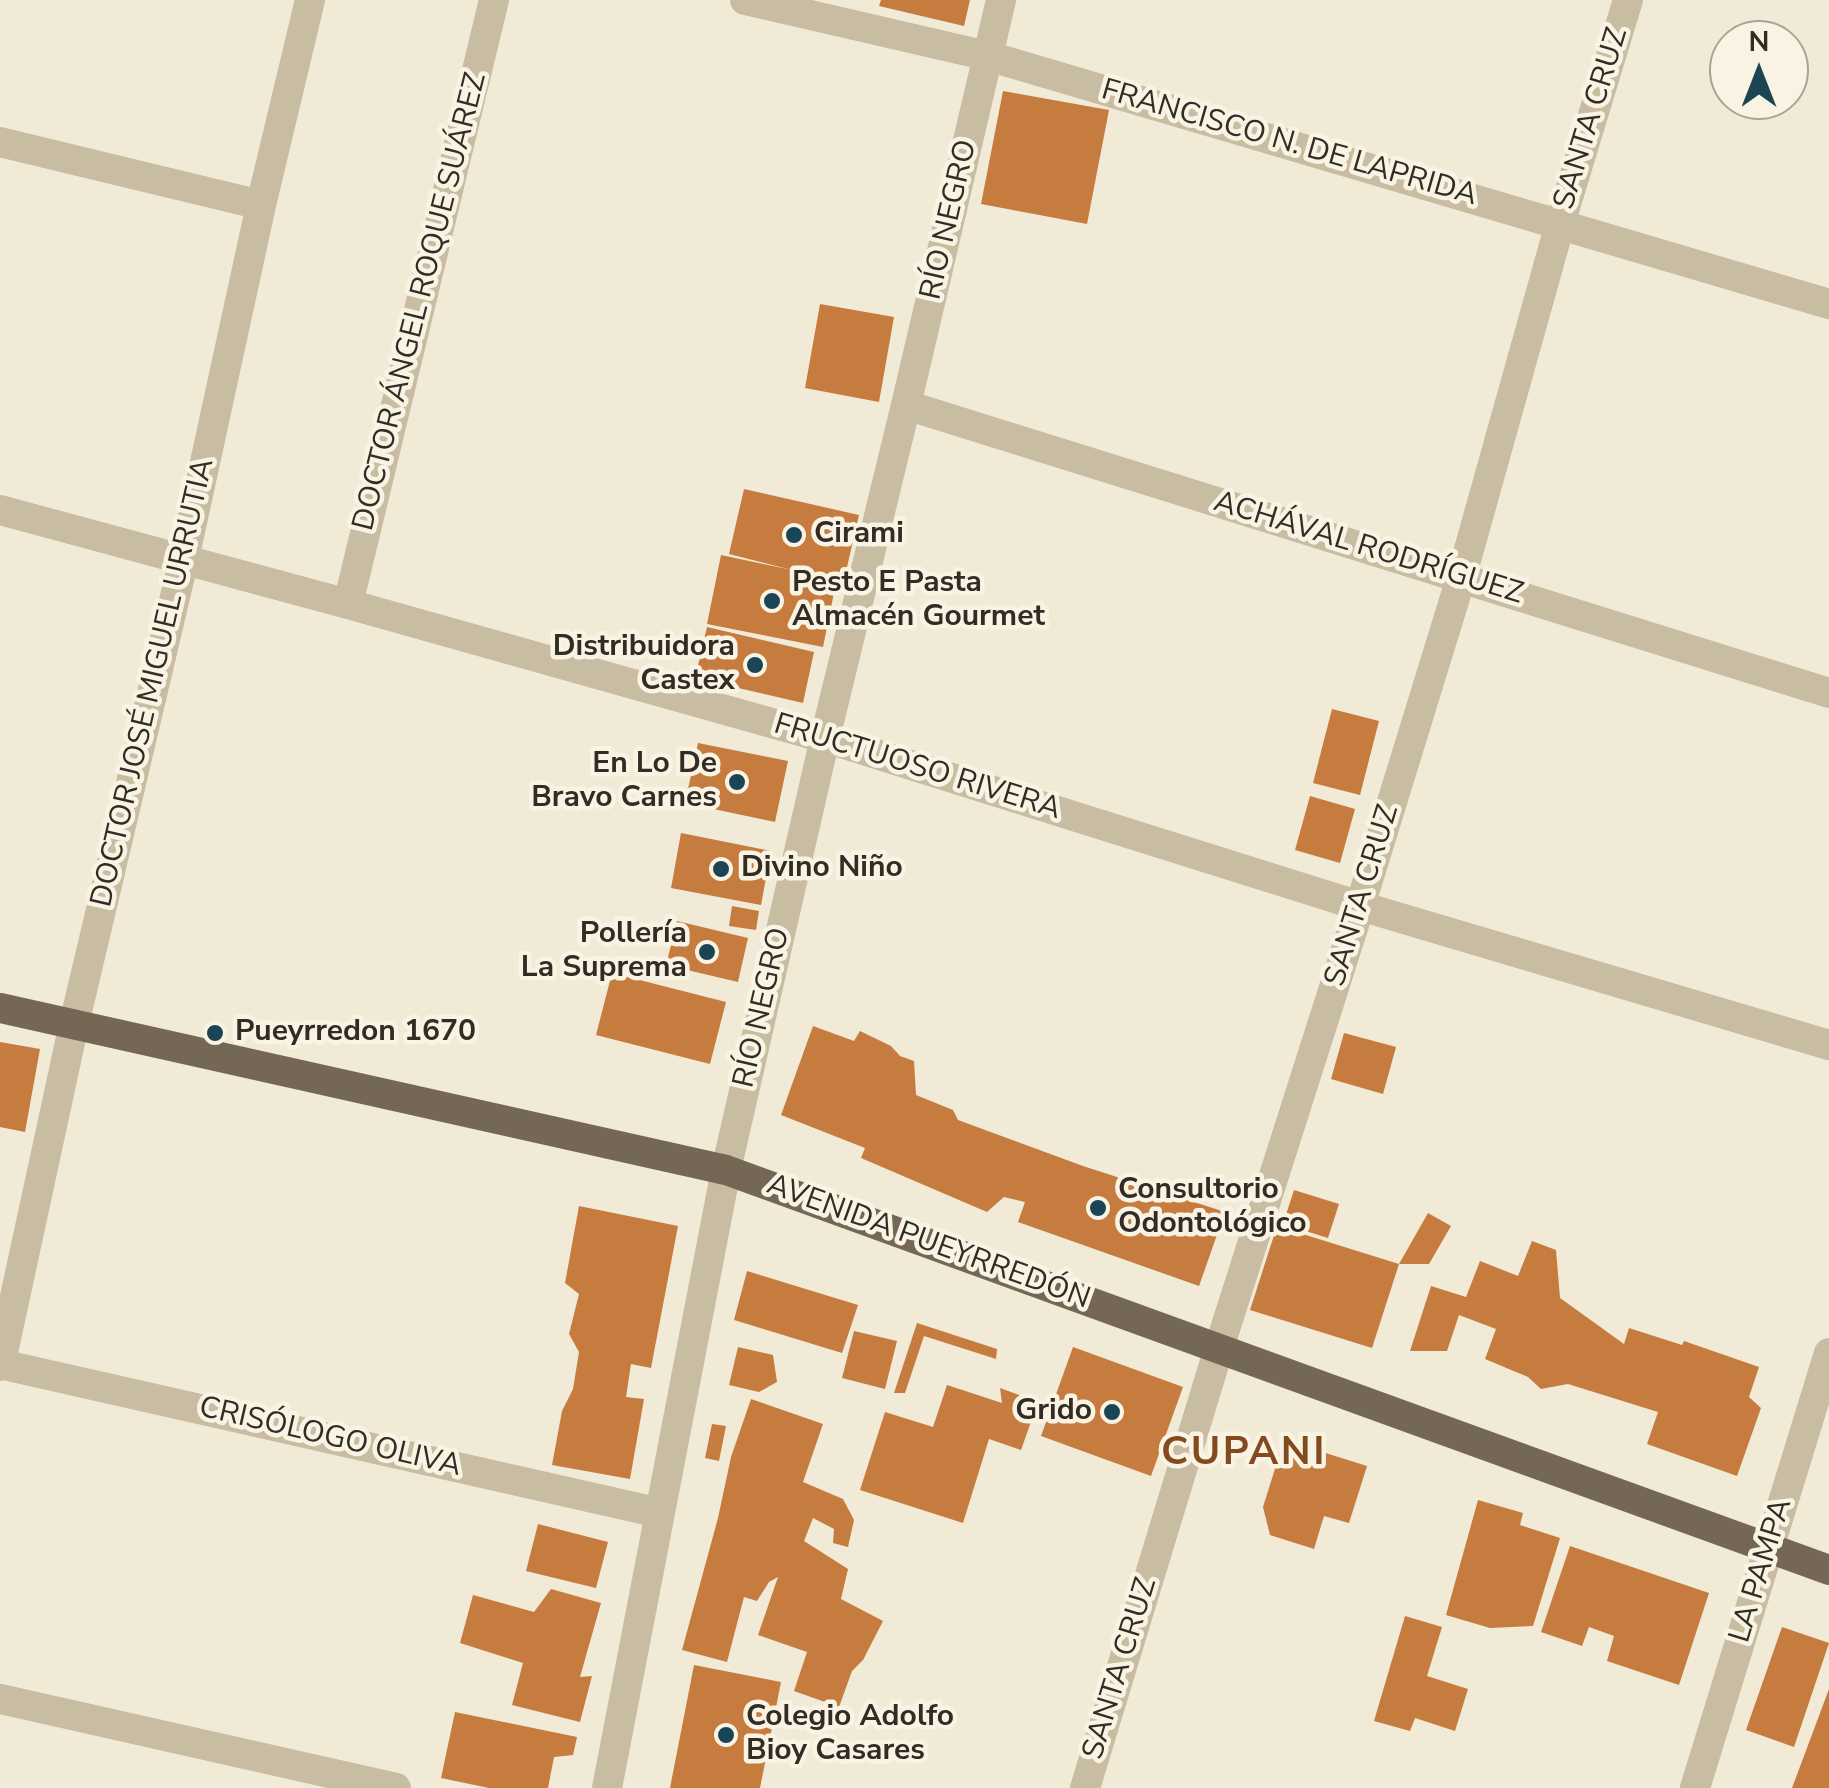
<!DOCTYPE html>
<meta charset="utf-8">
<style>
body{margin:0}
#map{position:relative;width:1829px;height:1788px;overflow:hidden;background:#f1ead7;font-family:"Nunito Sans",sans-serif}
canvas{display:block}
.north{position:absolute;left:1709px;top:20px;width:100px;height:100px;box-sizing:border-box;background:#f9f3e3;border:2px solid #aaa397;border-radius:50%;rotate:0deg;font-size:28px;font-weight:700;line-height:40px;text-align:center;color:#332c25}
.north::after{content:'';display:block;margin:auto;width:35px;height:45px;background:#1b4554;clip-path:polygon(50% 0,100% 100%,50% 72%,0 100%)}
</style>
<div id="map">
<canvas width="1829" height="1788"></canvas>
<div class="north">N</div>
</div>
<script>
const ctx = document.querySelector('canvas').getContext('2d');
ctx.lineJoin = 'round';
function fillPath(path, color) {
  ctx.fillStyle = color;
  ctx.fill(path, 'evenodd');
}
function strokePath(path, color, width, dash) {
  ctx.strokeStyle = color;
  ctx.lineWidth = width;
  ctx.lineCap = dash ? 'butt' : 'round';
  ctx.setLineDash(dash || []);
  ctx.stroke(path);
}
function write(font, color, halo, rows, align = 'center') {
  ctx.font = font + ' "Nunito Sans",sans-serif';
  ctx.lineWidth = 9;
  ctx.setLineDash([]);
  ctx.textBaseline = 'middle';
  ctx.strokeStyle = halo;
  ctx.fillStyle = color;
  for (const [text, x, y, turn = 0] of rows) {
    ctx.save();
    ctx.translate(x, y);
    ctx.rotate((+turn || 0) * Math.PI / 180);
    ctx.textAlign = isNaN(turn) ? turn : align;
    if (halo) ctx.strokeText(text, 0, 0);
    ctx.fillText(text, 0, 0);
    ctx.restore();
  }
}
fillPath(new Path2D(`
 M881 0H970L964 26 879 6Z
 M1003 91 1109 110 1087 224 981 204Z
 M820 304 894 317 879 402 805 388Z
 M744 489 859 515 844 580 837 578 823 647 707 624 721 555 792 570 729 554Z
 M707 627 814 652 803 703 695 678Z
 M1332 709 1379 721 1360 795 1313 783Z
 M698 743 788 761 775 822 685 803Z
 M1310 796 1355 809 1340 863 1295 850Z
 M681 833 771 851 761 905 671 888Z
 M732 906 759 911 756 930 729 926Z
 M677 921 748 938 738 982 666 965Z
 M612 973 726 1002 710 1064 596 1035Z
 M813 1026 854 1041 860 1031 891 1046 900 1056 914 1061 916 1095 953 1110 958 1120 1083 1166 1225 1212 1199 1286 1018 1222 1025 1202 1004 1197 987 1212 861 1158 865 1148 781 1115Z
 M1344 1033 1396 1047 1383 1094 1331 1079Z
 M0 1042 40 1049 25 1132 0 1127Z
 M1294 1190 1339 1204 1328 1238 1283 1224Z
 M579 1206 678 1226 651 1368 631 1364 626 1397 644 1399 630 1479 552 1465 562 1411 573 1389 579 1352 569 1334 579 1294 565 1283Z
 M1428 1213 1451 1226 1429 1264H1399Z
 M1277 1226 1399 1264 1372 1348 1250 1310Z
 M1532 1241 1556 1250 1560 1298 1624 1344 1629 1328 1682 1345 1684 1341 1759 1367 1749 1397 1761 1408 1737 1476 1647 1444 1658 1412 1568 1384 1541 1389 1528 1377 1485 1359 1496 1329 1459 1315 1447 1351H1410L1431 1286 1466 1297 1480 1261 1518 1276Z
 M747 1271 858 1305 842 1353 734 1320Z
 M917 1323 997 1349 996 1359 924 1336 905 1393H894Z
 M854 1331 897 1341 885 1389 842 1378Z
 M738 1347 773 1355 777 1382 759 1392 729 1385Z
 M1073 1347 1183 1387 1151 1476 1041 1436Z
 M947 1385 1002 1403 1000 1388 1038 1402 1021 1450 989 1439 963 1523 860 1490 885 1412 933 1427Z
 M751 1399 823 1424 803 1482 843 1499 854 1520 848 1547 833 1543 834 1529 813 1518 804 1541 848 1569 841 1599 883 1621 863 1660 852 1671 839 1707 794 1691 807 1652 758 1635 778 1577 769 1582 757 1601 744 1597 727 1662 682 1650 718 1518 731 1457Z
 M712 1424 726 1426 719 1461 705 1458Z
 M1284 1440 1367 1466 1349 1523 1324 1516 1314 1549 1270 1535 1263 1507Z
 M1478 1500 1523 1513 1520 1525 1560 1538 1533 1626 1490 1628 1446 1615Z
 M538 1524 608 1542 596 1588 526 1571Z
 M1570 1546 1709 1593 1679 1685 1607 1661 1614 1636 1589 1627 1582 1646 1541 1632Z
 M551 1589 601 1603 580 1677 592 1676 580 1722 512 1705 523 1663 460 1643 473 1595 534 1612Z
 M1405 1616 1442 1627 1427 1676 1468 1689 1455 1731 1415 1718 1410 1731 1374 1721Z
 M1782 1627 1829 1643 1794 1747 1746 1730Z
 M694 1665 781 1682 760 1788H670Z
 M1829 1689V1788H1792Z
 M455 1712 577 1737 573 1755 554 1757 548 1788H489L441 1778Z`), '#c67b3f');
strokePath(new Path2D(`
 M745 0 988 56 1829 304
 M0 142 261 205
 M906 405 1829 693
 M0 510 348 604 825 738 1360 906 1829 1045
 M348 604 494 0
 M0 1364 660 1513
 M0 1366 74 1024 184 559 261 205 310 0
 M0 1699 396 1788
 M607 1788 726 1170 825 738 906 405 1001 0
 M1085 1788 1219 1348 1360 906 1461 578 1560 224 1628 0
 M1695 1788 1829 1353`), '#c8bca3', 30);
strokePath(new Path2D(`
 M0 1008 726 1170 1829 1570`), '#756756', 30);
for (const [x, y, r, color] of [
 [794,535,10,"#1b4554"],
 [772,601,10,"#1b4554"],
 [755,665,10,"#1b4554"],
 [737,782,10,"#1b4554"],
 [721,869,10,"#1b4554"],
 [707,952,10,"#1b4554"],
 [215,1033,10,"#1b4554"],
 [1098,1208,10,"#1b4554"],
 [1112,1412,10,"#1b4554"],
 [726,1735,10,"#1b4554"]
]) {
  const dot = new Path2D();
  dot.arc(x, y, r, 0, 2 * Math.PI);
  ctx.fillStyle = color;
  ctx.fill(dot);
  strokePath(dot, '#f9f3e3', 4);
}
write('30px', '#332c25', '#f9f3e3', [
 ["SANTA CRUZ",1592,119,-73],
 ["FRANCISCO N. DE LAPRIDA",1289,144,16],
 ["RÍO NEGRO",950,220,-77],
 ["DOCTOR ÁNGEL ROQUE SUÁREZ",421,302,-76],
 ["ACHÁVAL RODRÍGUEZ",1368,549,17],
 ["DOCTOR JOSÉ MIGUEL URRUTIA",154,683,-77],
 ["FRUCTUOSO RIVERA",917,768,17],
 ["SANTA CRUZ",1363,896,-73],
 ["RÍO NEGRO",763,1008,-77],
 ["AVENIDA PUEYRREDÓN",928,1243,20],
 ["CRISÓLOGO OLIVA",330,1438,13],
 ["LA PAMPA",1762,1571,-73],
 ["SANTA CRUZ",1121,1669,-73]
]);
write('bold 30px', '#332c25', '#f9f3e3', [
 ["Cirami",814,535],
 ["Pesto E Pasta",792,584],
 ["Almacén Gourmet",792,618],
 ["Distribuidora",735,648,"right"],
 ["Castex",735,682,"right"],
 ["En Lo De",717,765,"right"],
 ["Bravo Carnes",717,799,"right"],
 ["Divino Niño",741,869],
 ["Pollería",687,935,"right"],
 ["La Suprema",687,969,"right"],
 ["Pueyrredon 1670",235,1033],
 ["Consultorio",1118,1191],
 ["Odontológico",1118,1225],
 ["Grido",1092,1412,"right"],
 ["Colegio Adolfo",746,1718],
 ["Bioy Casares",746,1752]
], 'left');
ctx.letterSpacing = '2.5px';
write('bold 40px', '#824a1e', '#f9f3e3', [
 ["CUPANI",1244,1454]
]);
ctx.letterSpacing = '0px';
</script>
